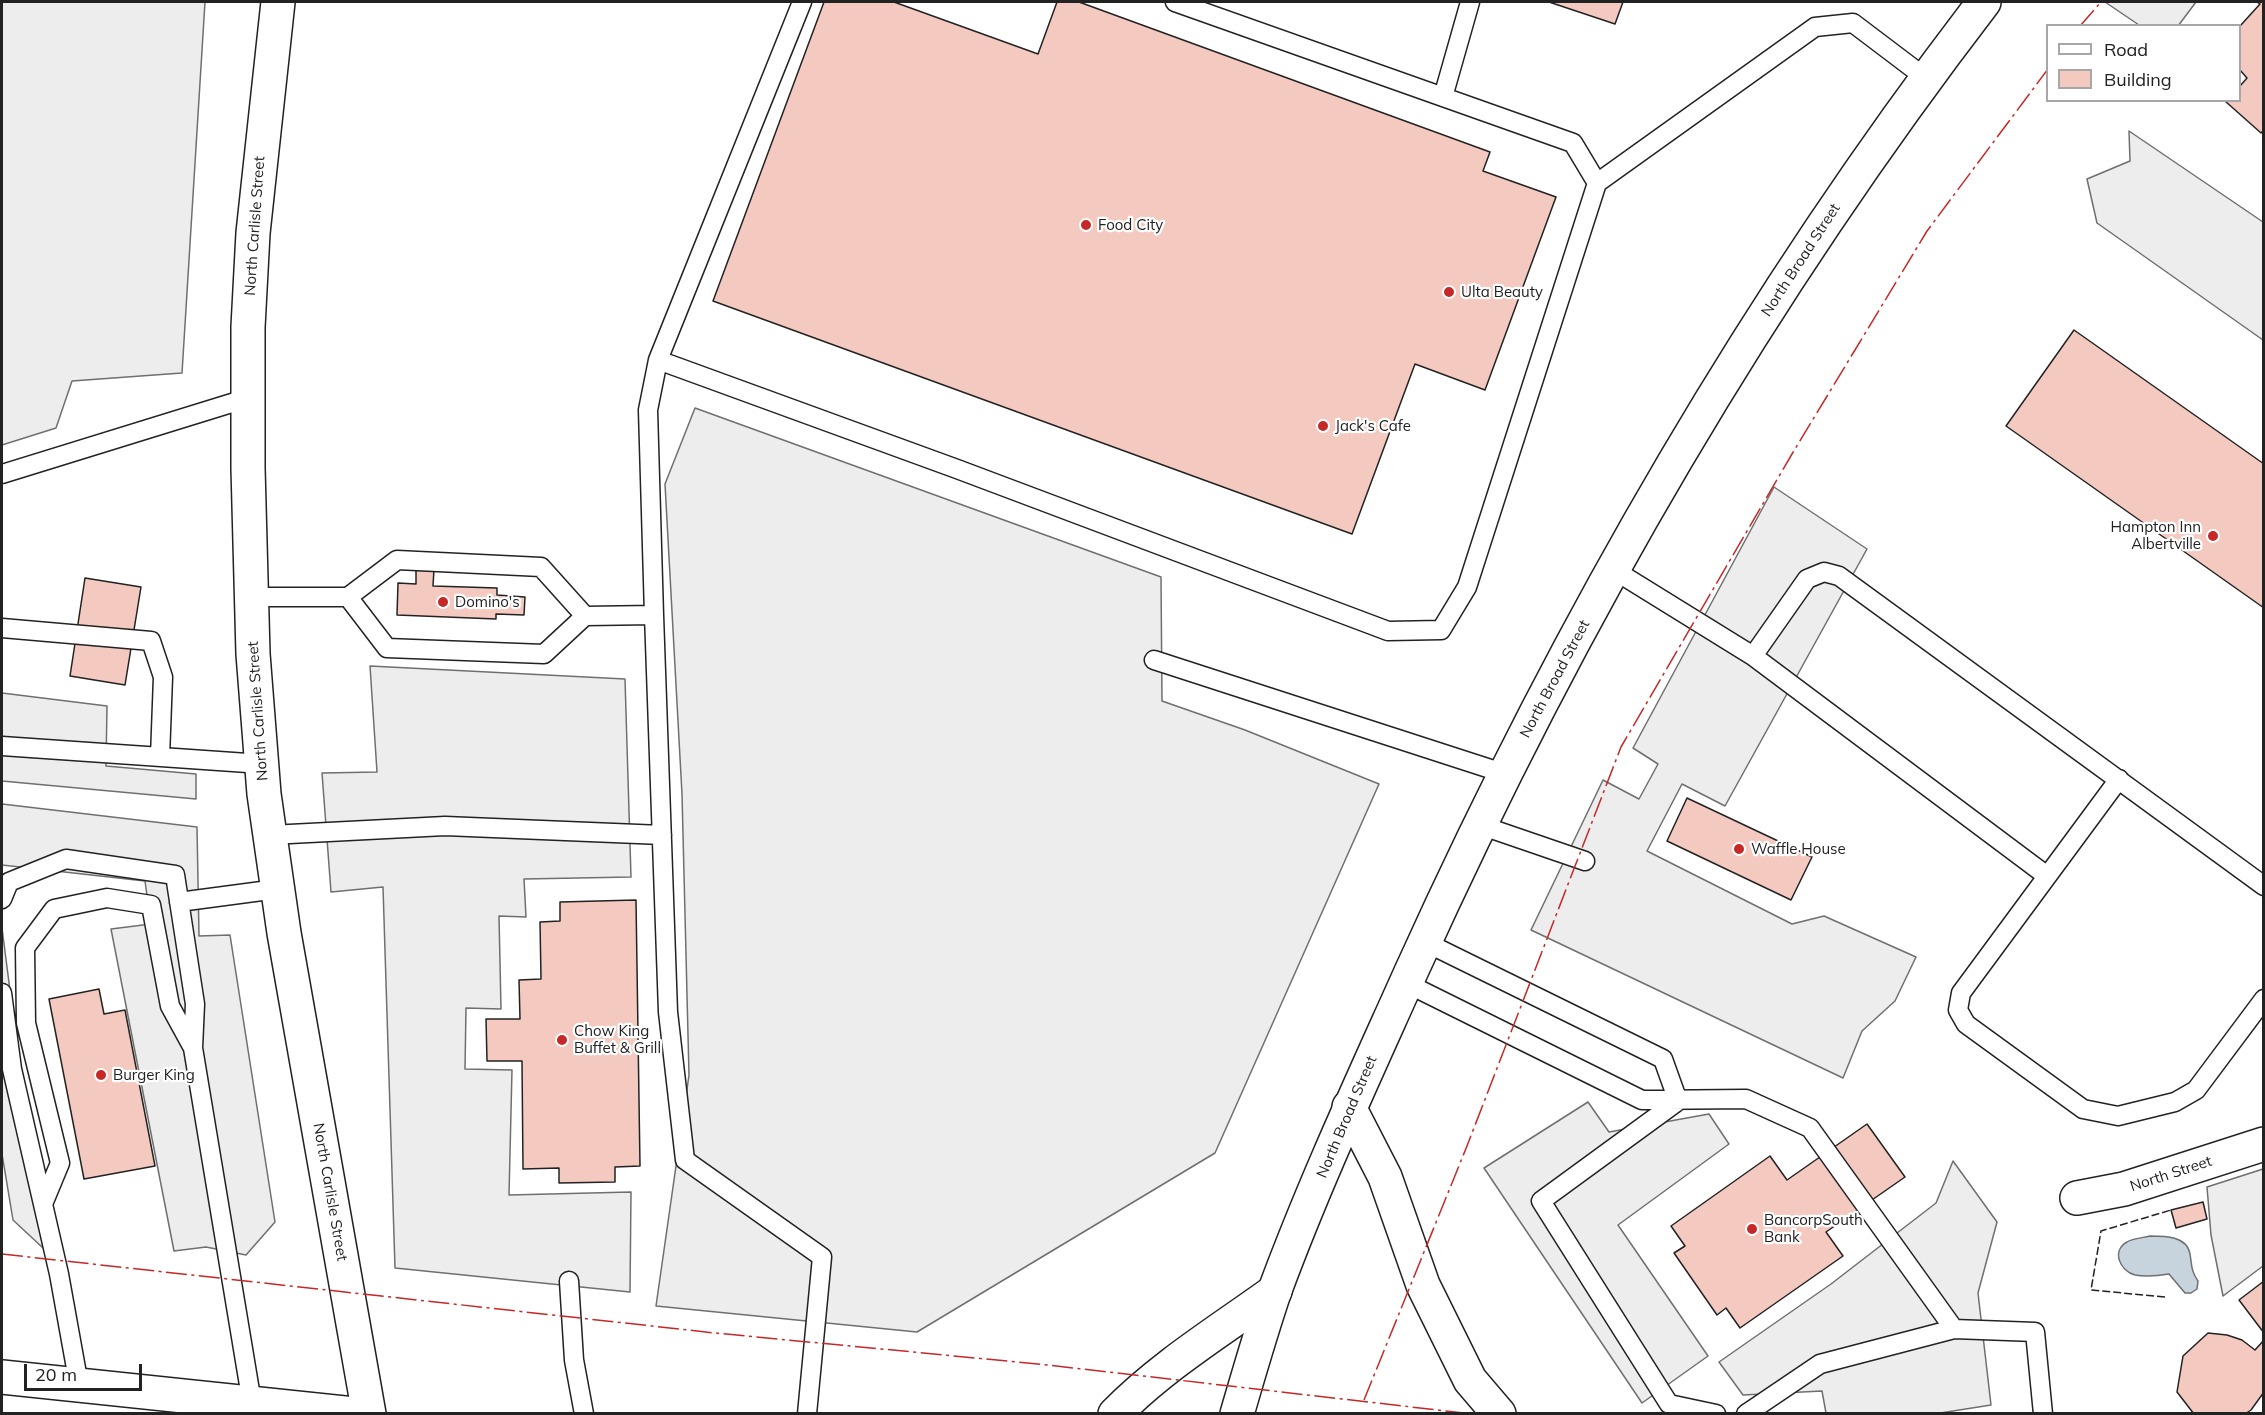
<!DOCTYPE html>
<style>
body{margin:0}
#map{position:relative;width:2265px;height:1415px;overflow:hidden;background:#fff;font-family:Mulish,sans-serif}
canvas{display:block}
.frame{position:absolute;inset:0;border:3px solid #222;pointer-events:none}
.legend{position:absolute;left:2046px;top:24px;width:195px;height:78px;box-sizing:border-box;background:#fff;border:2px solid #a7a7a7;margin:0;padding:8px 10px;list-style:none;font-size:18px;color:#222}
.legend li{display:flex;align-items:center;gap:12px;height:30px}
.legend b{width:30px;border:2px solid #a7a7a7}
.scale{position:absolute;left:24px;top:1364px;width:118px;height:27px;box-sizing:border-box;border:3px solid #222;border-top:0;padding-left:8px;font-size:18px;line-height:21px;white-space:nowrap;color:#222;-webkit-text-stroke:4px #fff;paint-order:stroke}
</style>
<div id="map">
<canvas width="2265" height="1415"></canvas>
<div class="frame"></div>
<ul class="legend">
<li><b style="height:8px;background:#fff"></b>Road</li>
<li><b style="height:16px;background:#f3c9c0"></b>Building</li>
</ul>
<div class="scale">20 m</div>
</div>
<script>
const ctx = document.querySelector('canvas').getContext('2d');
ctx.lineJoin = 'round';
function fillPath(path, color) {
  ctx.fillStyle = color;
  ctx.fill(path, 'evenodd');
}
function strokePath(path, color, width, dash) {
  ctx.strokeStyle = color;
  ctx.lineWidth = width;
  ctx.lineCap = dash ? 'butt' : 'round';
  ctx.setLineDash(dash || []);
  ctx.stroke(path);
}
function write(font, color, halo, rows, align = 'center') {
  ctx.font = font + ' Mulish,sans-serif';
  ctx.lineWidth = 4.5;
  ctx.setLineDash([]);
  ctx.textBaseline = 'middle';
  ctx.strokeStyle = halo;
  ctx.fillStyle = color;
  for (const [text, x, y, turn = 0] of rows) {
    ctx.save();
    ctx.translate(x, y);
    ctx.rotate((+turn || 0) * Math.PI / 180);
    ctx.textAlign = isNaN(turn) ? turn : align;
    if (halo) ctx.strokeText(text, 0, 0);
    ctx.fillText(text, 0, 0);
    ctx.restore();
  }
}
const parking = new Path2D(`
 M2 2H205L182 373 72 381 56 428 2 445Z
 M2105 2H2196L2178 26 2139 25Z
 M2129 131 2263 222V340L2097 223 2087 179 2130 161Z
 M695 408 1161 577 1162 701 1245 730 1379 784 1215 1153 917 1332 656 1306 689 1075 682 794 665 484Z
 M1774 487 1867 549 1725 806 1682 784 1647 851 1792 924 1824 916 1916 957 1895 1001 1862 1031 1843 1078 1531 930 1603 780 1639 799 1658 764 1633 748Z
 M370 666 625 679 631 877 524 879 526 917 499 916 501 1009 466 1008 465 1069 512 1070 509 1195 631 1192 630 1292 395 1268 383 887 331 892 322 773 377 772Z
 M2 693 107 706 106 766 196 774V799L2 781Z
 M2 804 197 827 199 936 230 935 275 1222 246 1255 206 1247 174 1251 111 929 151 924 145 881 2 865Z
 M2 928 43 1248 13 1220 2 1154Z
 M1588 1102 1609 1132 1709 1114 1729 1144 1618 1225 1708 1356 1642 1403 1484 1168Z
 M1953 1161 1997 1222 1978 1293 1991 1405 1934 1414 1826 1413 1822 1391 1743 1395 1719 1362 1831 1284 1936 1203Z
 M2263 1169V1266L2223 1296 2211 1235 2207 1187Z`);
fillPath(parking, '#ededed');
strokePath(parking, '#6f6f6f', 1.5);
const water = new Path2D(`
 M2150 1236C2165 1236 2187 1236 2190 1254 2192 1266 2191 1271 2198 1281L2197 1289 2191 1293H2185L2169 1274C2157 1276 2146 1277 2135 1275 2120 1271 2111 1251 2127 1242 2133 1238 2143 1238 2150 1236Z`);
fillPath(water, '#c7d3dd');
strokePath(water, '#6f6f6f', 1.5);
const building = new Path2D(`
 M824 2H894L1038 54 1057 2H1079L1490 152 1483 171 1556 197 1485 390 1415 364 1352 534 713 301Z
 M1549 2H1623L1615 24Z
 M2257 2H2264V130L2261 133 2225 101 2240 100V86L2247 78 2240 70V26L2260 4Z
 M2074 330 2264 464V608L2006 426Z
 M416 569H434L433 586 497 588V595L525 597 524 615 496 614V619L397 615 398 583 416 584Z
 M85 578 141 587 125 685 70 676Z
 M1687 798 1812 857 1791 900 1667 841Z
 M636 900 640 1166 615 1167V1182L559 1183V1168L523 1169 522 1061H487L486 1019H520L519 980 541 979 540 922 560 921V902Z
 M99 989 104 1014 125 1010 155 1166 84 1179 49 999Z
 M1867 1124 1905 1177 1826 1232 1843 1256 1740 1328 1726 1308 1717 1315 1674 1253 1685 1246 1671 1226 1770 1156 1787 1180Z
 M2203 1202 2207 1219 2176 1228 2171 1210Z
 M2264 1281V1333L2239 1300Z
 M2208 1333 2227 1335 2242 1340 2255 1350 2264 1340V1392L2251 1410 2245 1414H2194L2177 1392 2183 1356Z`);
fillPath(building, '#f3c9c0');
strokePath(building, '#222', 1.5);
const service = new Path2D(`
 M1175 2 1573 143 1597 183
 M1443 97 1470 2
 M658 360 802 2
 M2 474 248 398
 M1614 570 1753 656 2047 876
 M252 597H348L387 648 544 654 585 616 654 615
 M348 597 397 560 541 567 585 616
 M2 628 151 641 163 677 160 757
 M1753 656 1807 579 1824 572 1839 576 2264 886
 M1154 660 1506 774
 M2 746 262 764
 M2119 779 1961 993 1958 1010 1966 1024 2083 1109 2118 1116 2175 1102 2196 1090 2264 999
 M1480 825 1585 861
 M270 835 445 826 662 835
 M2 899 9 882 66 859 175 875 195 1004 193 1048 252 1403
 M179 902 277 889
 M1425 942 1663 1059 1678 1101
 M1406 983 1642 1100 1746 1099 1810 1128 1954 1329
 M2 993 12 1069 59 1274 79 1385
 M1678 1101 1541 1201 1669 1404 1716 1414
 M43 1204 60 1163 26 1023 25 948 54 909 107 898 151 905 170 1006 193 1048
 M569 1281 574 1360 584 1414
 M807 1414 822 1257 685 1160 668 1012 654 615 648 410 658 360 957 469 1388 631 1441 630 1467 587 1597 183 1815 27 1853 23 1927 79
 M1746 1414 1820 1364 1954 1329 2035 1332 2043 1414`);
const minor = new Path2D(`
 M278 2 253 233 248 327V468L253 654 264 794 284 933 369 1414
 M2077 1198 2124 1189 2264 1144`);
const secondary = new Path2D(`
 M1237 1414C1249 1373 1261 1331 1275 1290 1315 1182 1364 1077 1411 972 1566 629 1755 300 1984 2`);
const trunk = new Path2D(`
 M1349 1107 1385 1177 1423 1285 1470 1380 1499 1414
 M2 1377 354 1414
 M1115 1414C1162 1366 1221 1330 1275 1291`);
strokePath(service, '#222', 21);
strokePath(minor, '#222', 36);
strokePath(secondary, '#222', 36);
strokePath(trunk, '#222', 36);
strokePath(service, '#fff', 18);
strokePath(minor, '#fff', 33);
strokePath(secondary, '#fff', 33);
strokePath(trunk, '#fff', 33);
strokePath(new Path2D(`
 M2165 1297 2091 1290 2101 1231 2171 1210`), '#222', 1.5, [8, 3]);
strokePath(new Path2D(`
 M2080 26 2101 2
 M2 1254 715 1333 1048 1365 1472 1414
 M1364 1400 1467 1146 1621 747 1792 454 1927 231 2048 69`), '#c62828', 1.5, [21, 4.5, 3, 4.5]);
for (const [x, y, r, color] of [
 [1086,225,6,"#c62828"],
 [1449,292,6,"#c62828"],
 [1323,426,6,"#c62828"],
 [2213,536,6,"#c62828"],
 [443,602,6,"#c62828"],
 [1739,849,6,"#c62828"],
 [562,1040,6,"#c62828"],
 [101,1075,6,"#c62828"],
 [1752,1229,6,"#c62828"]
]) {
  const dot = new Path2D();
  dot.arc(x, y, r, 0, 2 * Math.PI);
  ctx.fillStyle = color;
  ctx.fill(dot);
  strokePath(dot, '#fff', 2);
}
write('15px', '#222', '#fff', [
 ["Food City",1098,225],
 ["Ulta Beauty",1461,292],
 ["Jack's Cafe",1335,426],
 ["Hampton Inn",2201,527,"right"],
 ["Albertville",2201,544,"right"],
 ["Domino's",455,602],
 ["Waffle House",1751,849],
 ["Chow King",574,1031],
 ["Buffet & Grill",574,1048],
 ["Burger King",113,1075],
 ["BancorpSouth",1764,1220],
 ["Bank",1764,1237]
], 'left');
write('15px', '#222', '#fff', [
 ["North Carlisle Street",255,226,-86],
 ["North Broad Street",1801,260,-57],
 ["North Broad Street",1555,679,-62],
 ["North Carlisle Street",258,711,-94],
 ["North Broad Street",1347,1117,-67],
 ["North Street",2171,1174,-18],
 ["North Carlisle Street",330,1192,80]
]);
</script>
